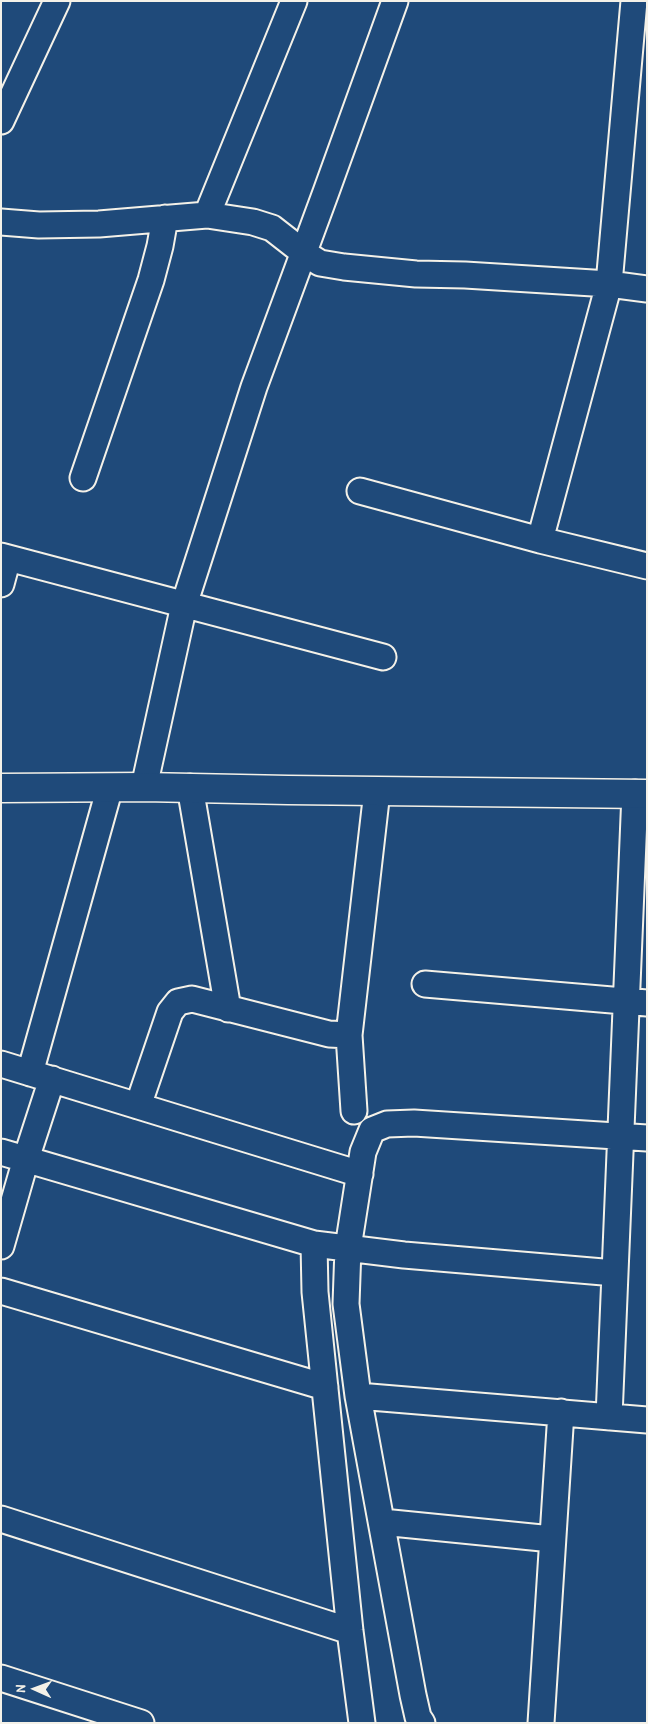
<!DOCTYPE html>
<style>
body{margin:0}
#map{position:relative;width:648px;height:1724px;overflow:hidden;background:#1f4a7a;font-family:"Patrick Hand",sans-serif}
canvas{display:block}
.frame{position:absolute;inset:0;border:2px solid #f4f1e8;pointer-events:none}
.north{position:absolute;left:10px;top:1664px;width:50px;height:50px;-webkit-text-stroke:4px #1f4a7a;paint-order:stroke;rotate:272deg;font-size:14px;font-weight:700;line-height:20px;text-align:center;color:#f4f1e8}
.north::after{content:'';display:block;margin:auto;width:18px;height:22px;background:#f4f1e8;clip-path:polygon(50% 0,100% 100%,50% 72%,0 100%)}
</style>
<div id="map">
<canvas width="648" height="1724"></canvas>
<div class="frame"></div>
<div class="north">N</div>
</div>
<script>
const ctx = document.querySelector('canvas').getContext('2d');
ctx.lineJoin = 'round';
function strokePath(path, color, width, dash) {
  ctx.strokeStyle = color;
  ctx.lineWidth = width;
  ctx.lineCap = dash ? 'butt' : 'round';
  ctx.setLineDash(dash || []);
  ctx.stroke(path);
}
const minor = new Path2D(`
 M1 121 57 1
 M207 215 294 1
 M1 222 39 225 99 224 207 215 253 222 272 228 304 253 320 263 344 267 416 274 465 275 609 284 647 289
 M83 478 151 280 160 246 165 218
 M360 491 540 540 647 566
 M540 540 609 284 634 1
 M1 556 383 657
 M1 584 8 558
 M144 787 184 605 254 387 326 192 395 1
 M190 787 228 1009
 M425 984 647 1003
 M349 1035 354 1111
 M1 1064 360 1174
 M30 1073 110 787
 M138 1106 170 1012 178 1002 192 999 329 1034 349 1035 377 791
 M1 1152 314 1244 404 1255 615 1273
 M314 1244 315 1292 350 1631 362 1723
 M1 1246 26 1159 52 1079
 M1 1291 325 1387
 M358 1396 647 1420
 M609 1417 635 793
 M1 1519 350 1631
 M382 1522 552 1539
 M1 1678 141 1723
 M422 1723 418 1717 413 1695 358 1396 346 1304 348 1248 363 1152 372 1130 387 1124 414 1123 647 1138
 M541 1723 561 1412`);
const major = new Path2D(`
 M1 788 144 787 288 790 647 794`);
strokePath(minor, '#f4f1e8', 29);
strokePath(major, '#f4f1e8', 31);
strokePath(minor, '#1f4a7a', 25);
strokePath(major, '#1f4a7a', 28);
</script>
